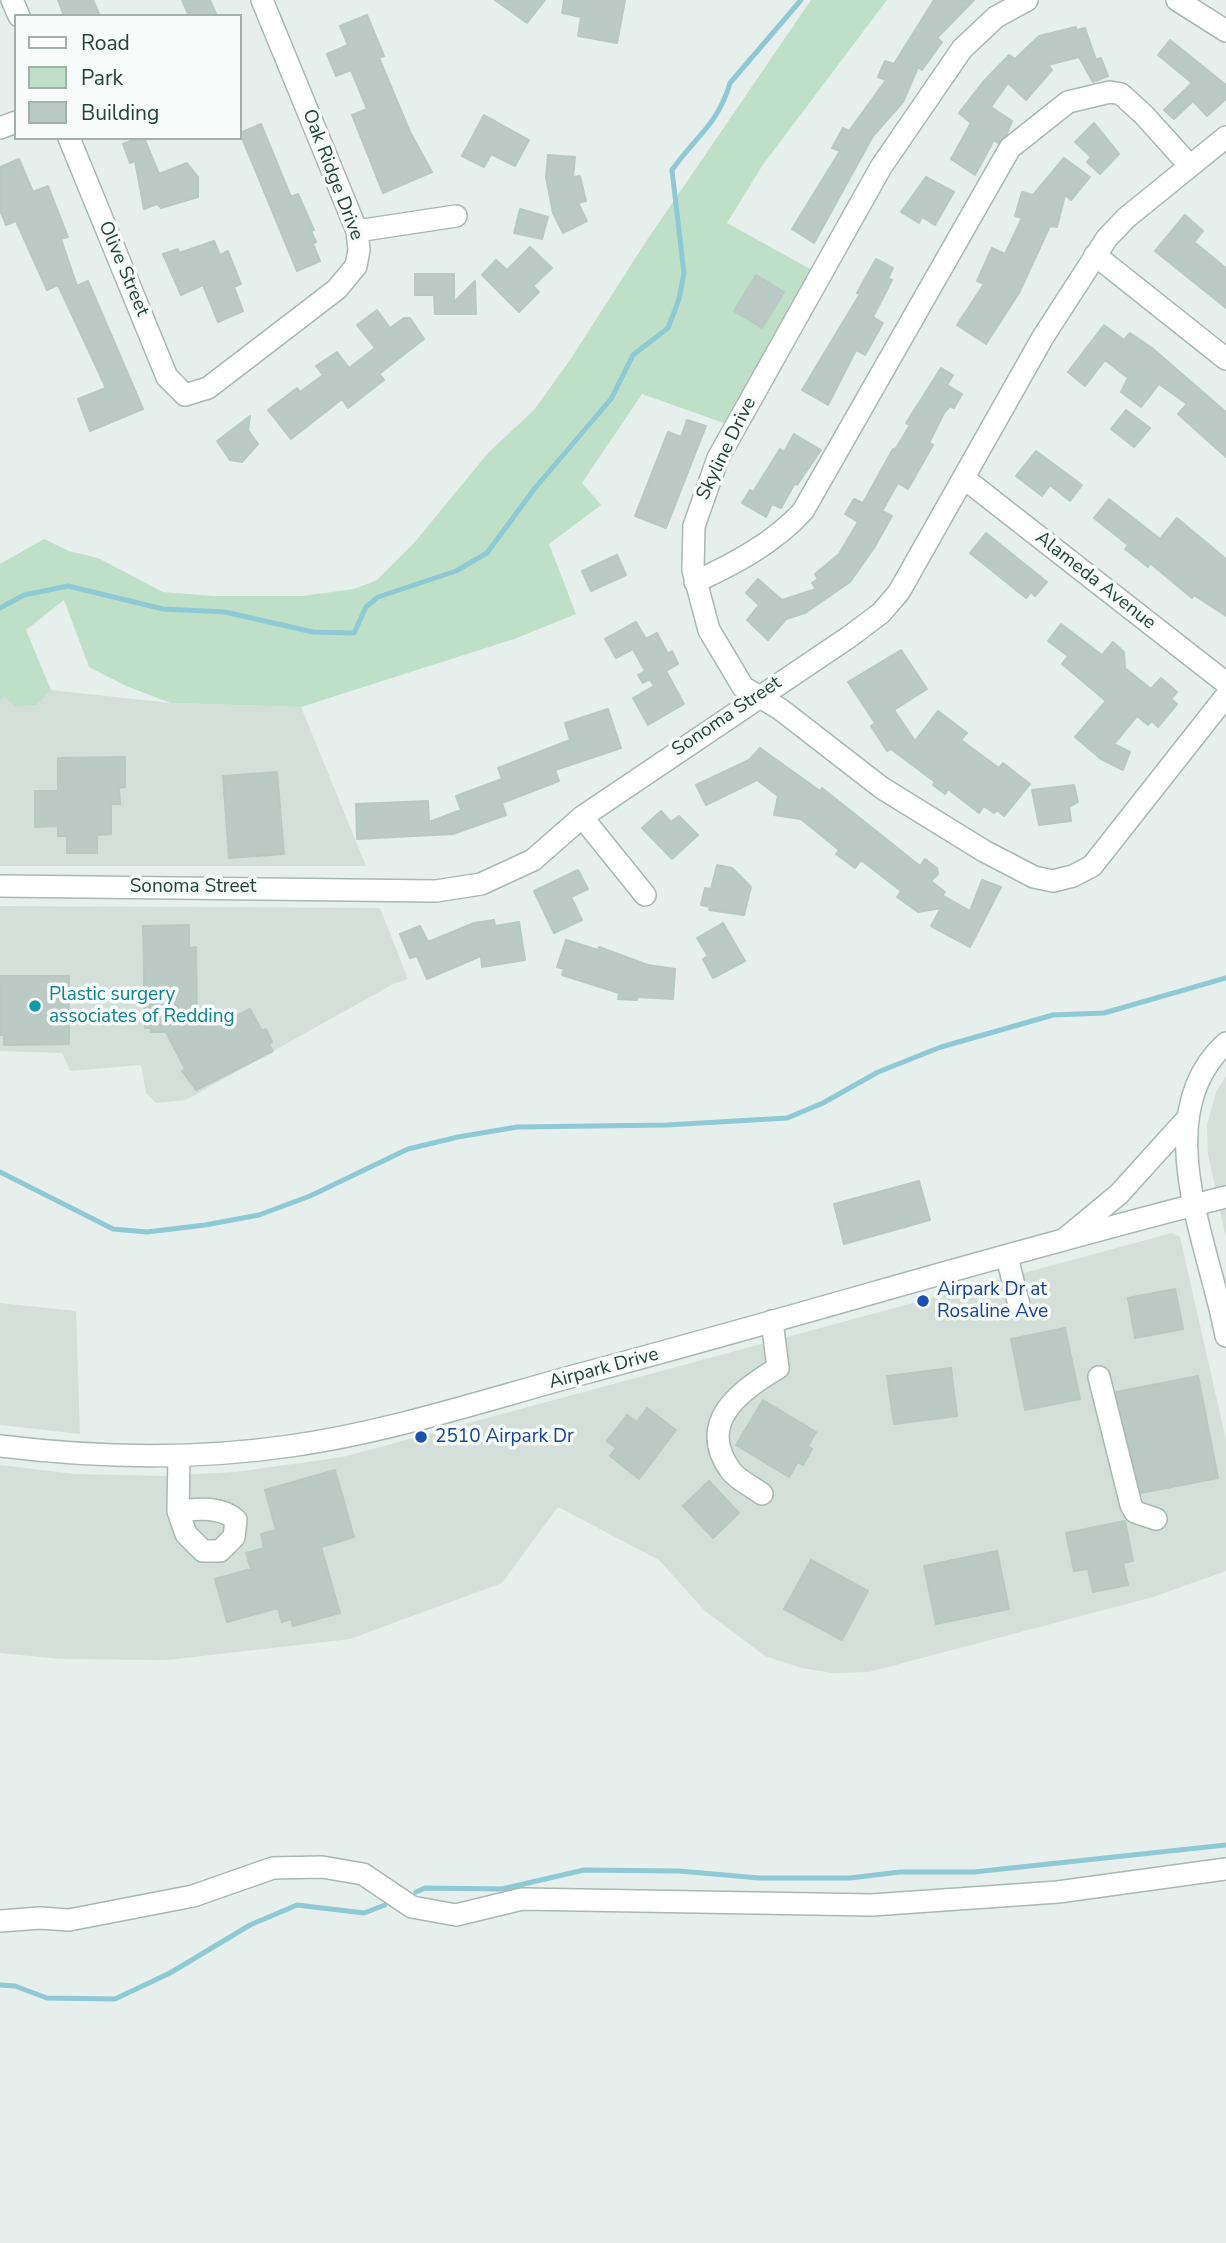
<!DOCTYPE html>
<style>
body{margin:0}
#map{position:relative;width:1226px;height:2243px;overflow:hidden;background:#e6efeb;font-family:"Nunito Sans",sans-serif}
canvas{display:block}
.legend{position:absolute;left:14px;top:14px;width:228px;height:126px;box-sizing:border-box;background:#f7fbf9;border:2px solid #a3b1ad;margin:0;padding:9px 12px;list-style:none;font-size:21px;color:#24423a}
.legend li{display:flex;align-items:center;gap:14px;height:35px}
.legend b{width:35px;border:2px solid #a3b1ad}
</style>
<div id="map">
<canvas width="1226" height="2243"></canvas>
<ul class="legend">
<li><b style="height:9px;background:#fff"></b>Road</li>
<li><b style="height:19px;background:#bfe0c8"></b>Park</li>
<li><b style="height:19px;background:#bbcac4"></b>Building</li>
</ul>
</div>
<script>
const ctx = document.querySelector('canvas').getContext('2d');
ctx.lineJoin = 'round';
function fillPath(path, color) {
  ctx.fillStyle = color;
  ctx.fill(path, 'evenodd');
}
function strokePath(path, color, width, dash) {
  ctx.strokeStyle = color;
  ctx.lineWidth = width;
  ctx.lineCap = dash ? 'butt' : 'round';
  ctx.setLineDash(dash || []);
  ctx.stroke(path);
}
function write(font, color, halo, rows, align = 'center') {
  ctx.font = font + ' "Nunito Sans",sans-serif';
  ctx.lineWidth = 7;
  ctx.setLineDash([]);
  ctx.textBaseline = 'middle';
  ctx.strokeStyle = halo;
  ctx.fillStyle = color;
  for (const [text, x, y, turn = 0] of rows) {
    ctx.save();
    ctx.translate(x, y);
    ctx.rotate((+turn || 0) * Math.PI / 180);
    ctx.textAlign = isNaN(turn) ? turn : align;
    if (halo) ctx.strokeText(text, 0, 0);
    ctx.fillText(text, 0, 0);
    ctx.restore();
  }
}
fillPath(new Path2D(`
 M51 690 171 703 301 707 366 866H0V702L4 696 35 705Z
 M0 906 380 908 408 979 393 984 186 1100 156 1103 146 1093 141 1065 70 1071 62 1053 0 1051Z
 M1226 1076V1238L1208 1154 1207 1125 1216 1092Z
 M1172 1233 1180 1237 1226 1440V1571L1201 1580 1153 1597 869 1672 832 1673 802 1668 765 1656 705 1611 659 1560 558 1507 502 1583 350 1639 168 1660 60 1659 0 1653V1465L74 1474 164 1476 235 1472 343 1457Z
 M0 1303 76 1311 80 1434 0 1425Z`), '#d4dfda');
fillPath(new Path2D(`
 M811 0H887L762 166 727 223 812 270 724 423 642 394 582 483 601 505 549 544 576 614 514 639 301 707 171 703 126 686 89 667 64 600 26 630 51 690 36 705 15 706 4 696 0 702V564L44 539 69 551 98 558 163 592 213 596H302L354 589 377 580 414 543 488 453 534 410 570 360 645 243Z`), '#bfe0c8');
strokePath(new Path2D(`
 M0 608 24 595 68 586 163 609 225 612 313 632 354 633 366 607 378 597 456 571 487 553 535 488 611 399 633 355 668 328 679 299 684 273 672 170C694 138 718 125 730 83L801 0
 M0 1172 113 1229 147 1232 205 1225 259 1215 310 1196 408 1149 458 1137 517 1127 667 1125 787 1118 823 1103 878 1072 941 1047 1053 1015 1104 1013 1226 978
 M416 1892 425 1888 502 1889 584 1870 679 1871 759 1878H850L900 1872H974L1226 1845
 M0 1985 15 1986 47 1998 115 1999 170 1973 250 1925 297 1905 364 1913 385 1905`), '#8ec9d4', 5);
const building = new Path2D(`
 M58 0H93L100 16H64Z
 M182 0H210L217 16H189Z
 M495 0H545L527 23Z
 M564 0H625L617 43 578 36 581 17 562 13Z
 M934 0H974L937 38 942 42 922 70 918 67 903 102 873 136 814 243 792 229 840 151 832 148 843 128 849 131 886 80 878 77 885 61 894 64Z
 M367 15 384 56 379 58 410 132 432 172 383 193 352 115 367 109 351 70 336 76 327 54 348 45 340 26Z
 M1076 27V30L1085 28 1096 60 1101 58 1108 76 1093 82 1079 57 1048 65 1052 70 1026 100 1008 83 991 107 1012 121 1007 134 998 143 994 140 975 175 951 159 971 123 959 113 983 82 1009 55 1015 59 1039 36Z
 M1170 40 1226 85V99L1207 116 1193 101 1174 119 1164 110 1192 83 1158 55Z
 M484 115 529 140 515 166 491 154 484 167 462 156Z
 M1094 123 1119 154 1100 174 1087 162 1091 157 1075 142Z
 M261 124 291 197 298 194 314 230 311 231 316 242 313 244 320 261 297 271 240 133Z
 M138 138H144L159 174 187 163 198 177V197L161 208 157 204 144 209 135 161 130 163 123 144Z
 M548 155 575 157 573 177 580 176 586 201 578 203 587 221 563 233 553 213 546 177Z
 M1064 158 1090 177 1071 200 1065 195 1057 227 1050 226 1019 293 986 344 957 325 984 284 977 281 992 248 1005 254 1022 218 1015 216 1022 192 1033 195Z
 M19 159 33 192 48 186 68 237 61 239 77 286 88 281 143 409 90 431 78 399 106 388 58 285 47 290 16 221 6 225 0 210V167Z
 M926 177 954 192 935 225 922 217 919 223 901 212Z
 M520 209 548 217 542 239 514 233Z
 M1185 215 1203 231 1194 242 1226 268V308L1155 251Z
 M214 241 220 255 228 251 241 284 234 287 243 311 218 322 203 285 181 295 163 254 178 249 179 253Z
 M530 247 552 268 533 286 539 292 519 312 482 275 496 260 507 270Z
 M876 259 893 268 888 278 892 280 873 317 883 323 865 355 856 350 828 405 802 390 860 294 857 293Z
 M415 274H454V302L475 281 476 314H435L434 295H415Z
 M756 275 784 292 762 328 734 311Z
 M377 310 390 328 404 318H410L424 339 379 374 384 380 348 408 342 399 291 439 268 410 297 388 300 392 323 375 316 366 337 352 349 368 375 348 357 325Z
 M1104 325 1124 340 1130 333 1152 348 1226 412V457L1178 414 1187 404 1159 384 1141 407 1121 392 1128 378 1105 360 1085 386 1068 372Z
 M941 368 953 375 947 385 962 394 954 408 950 406 944 413 929 443 933 445 908 489 898 483 882 511 892 516 874 548 850 582 805 613 786 619 768 640 747 620 759 605 746 593 758 579 782 600 816 589 812 583 818 579 815 574 839 554 858 522 845 514 854 499 863 503 893 449 895 450 910 425 906 423Z
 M1126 410 1150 428 1134 447 1111 429Z
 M250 416 248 430 258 444 242 462 230 460 217 441Z
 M687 420 706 426 666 528 635 516 668 432 681 437Z
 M794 434 821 450 797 485 795 483 781 508 772 504 766 517 742 503 750 490 753 492 780 449 784 452Z
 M1036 451 1082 485 1070 501 1050 485 1042 496 1016 476Z
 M1109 499 1160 539 1177 518 1226 559V616L1194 595 1192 598 1150 563 1148 567 1125 549 1128 545 1094 518Z
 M986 533 1047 582 1035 596 1031 592 1026 598 970 553Z
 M617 555 626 575 591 591 582 571Z
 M636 622 646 639 657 633 668 654 672 651 678 664 666 671 684 704 648 725 633 698 654 686 650 679 643 683 638 675 645 671 633 649 616 658 605 639Z
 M1061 624 1102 655 1113 642 1124 652 1125 668 1151 689 1161 678 1177 692 1171 699 1177 704 1158 727 1152 721 1148 725 1137 716 1114 744 1130 752 1123 770 1101 759 1075 737 1106 701 1062 664 1068 656 1048 641Z
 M901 650 927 689 894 710 915 741 938 711 967 733 961 740 999 768 1003 763 1030 784 1004 816 997 810 994 813 984 806 979 813 948 789 945 794 933 785 935 782 891 749 887 751 871 726 875 723 848 682Z
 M608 709 621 748 555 770 559 781 502 803 506 815 453 834 357 839 356 804 428 801 429 822 461 810 456 796 502 779 498 768 570 740 565 723Z
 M760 748 820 791 822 788 920 866 925 859 937 868 938 874 931 881 945 892 942 895 970 911 982 880 1001 887 970 947 931 926 941 908 918 912 897 897 901 891 861 860 855 868 836 854 839 850 801 819 774 815 778 796 757 780 706 805 696 785 749 760Z
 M125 757V787L119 788 120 804H111V834L97 835V853H67V836H58V826L35 827V791H58V758Z
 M277 772 284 854 229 858 223 776Z
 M1074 785 1078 802 1069 807 1071 821 1039 825 1032 790Z
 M661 811 671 822 679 816 698 835 672 859 642 828Z
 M717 865 732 868 751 887 744 915 709 910 710 907 701 905 705 888 711 889Z
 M578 870 588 889 571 897 582 920 554 933 534 891Z
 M494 920 495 926 519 922 525 960 482 967 481 956 427 979 417 956 410 958 400 934 420 926 428 942 474 923Z
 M723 923 745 961 713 978 703 959 708 956 697 938Z
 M189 925V948L196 947 197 1027 226 1012 230 1019 250 1009 262 1031 266 1029 272 1042 269 1044 273 1051 196 1090 182 1071 185 1069 166 1032H151V1028H145L143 926Z
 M566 940 598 950 599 947 648 965 675 969 673 999 637 997V1000L618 999 619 993 562 975 564 969 557 967Z
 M0 976H69V1044L4 1045V1035H0Z
 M919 1181 930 1220 844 1244 834 1204Z
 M1175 1289 1183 1329 1135 1338 1128 1298Z
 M1065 1328 1080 1399 1025 1410 1011 1339Z
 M951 1368 957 1416 894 1424 887 1376Z
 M1198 1376 1218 1478 1141 1493 1116 1392Z
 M763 1400 816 1432 808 1446 812 1449 803 1465 798 1462 789 1477 736 1445Z
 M647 1408 676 1430 639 1479 610 1456 616 1448 607 1441 627 1415 637 1422Z
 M335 1470 354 1537 321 1547 340 1613 293 1626 291 1619 282 1622 278 1608 227 1622 215 1579 251 1569 246 1553 264 1548 261 1534 276 1530 265 1490Z
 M709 1481 739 1513 713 1538 683 1506Z
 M1125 1521 1133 1561 1123 1563 1128 1585 1093 1592 1088 1569 1074 1571 1066 1533Z
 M997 1551 1009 1609 936 1624 924 1566Z
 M811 1560 868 1591 842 1640 784 1609Z`);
fillPath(building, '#bbcac4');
strokePath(building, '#b8c9c2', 2);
const minor = new Path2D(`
 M12 0 19 16
 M1027 0 996 17 962 49 881 167 718 458 694 526 693 570 709 630 743 687 780 709 882 788 984 851 1034 877 1053 881 1073 876 1092 866 1226 696
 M1177 0 1226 31
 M0 128 16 122
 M69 138 167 377 185 395 208 388 337 289 356 266 359 250 357 231 262 0
 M357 231 456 216
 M1095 255 1226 359
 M965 479 1226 683
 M695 582C734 564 774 543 803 511L1010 148 1068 102 1110 92 1121 94 1144 115 1190 166
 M582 817 645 895
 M0 886 436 891 481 884 533 860 582 817 849 637 881 613 899 592 1043 337 1107 238 1126 218 1226 137
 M1226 1043C1146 1116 1210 1246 1226 1336
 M1067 1237 1119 1194 1185 1121
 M1007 1257 1019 1305
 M1099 1377 1131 1505 1135 1512 1156 1519
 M0 1446C97 1458 194 1460 290 1446 390 1432 488 1399 585 1373 799 1316 1011 1251 1226 1197
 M762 1494C753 1487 738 1480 731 1471 696 1423 739 1391 778 1368L772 1321
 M178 1511 186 1534 203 1551H220L234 1537 236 1520C221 1506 197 1509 178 1511L179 1456
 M0 1921 40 1918 69 1920 193 1896 273 1868 322 1867 363 1874 412 1907 456 1915 522 1899 872 1905 1058 1892 1226 1869`);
strokePath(minor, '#a8b8b2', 24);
strokePath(minor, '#fff', 21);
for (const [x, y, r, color] of [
 [35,1006,7,"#0f9aa8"],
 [923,1301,7,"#1a4fb4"],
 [421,1437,7,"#1a4fb4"]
]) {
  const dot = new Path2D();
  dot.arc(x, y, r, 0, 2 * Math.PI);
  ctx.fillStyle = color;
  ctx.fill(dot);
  strokePath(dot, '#f7fbf9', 2.5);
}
write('19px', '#24423a', '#f7fbf9', [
 ["Oak Ridge Drive",332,175,69],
 ["Olive Street",123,269,67],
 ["Skyline Drive",727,449,-64],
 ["Alameda Avenue",1095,581,38],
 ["Sonoma Street",727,717,-34],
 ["Sonoma Street",193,887],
 ["Airpark Drive",604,1369,-15]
]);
write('19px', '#0d838f', '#f7fbf9', [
 ["Plastic surgery",49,995],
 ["associates of Redding",49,1017]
], 'left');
write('19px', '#164399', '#f7fbf9', [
 ["Airpark Dr at",937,1290],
 ["Rosaline Ave",937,1312],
 ["2510 Airpark Dr",435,1437]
], 'left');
</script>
